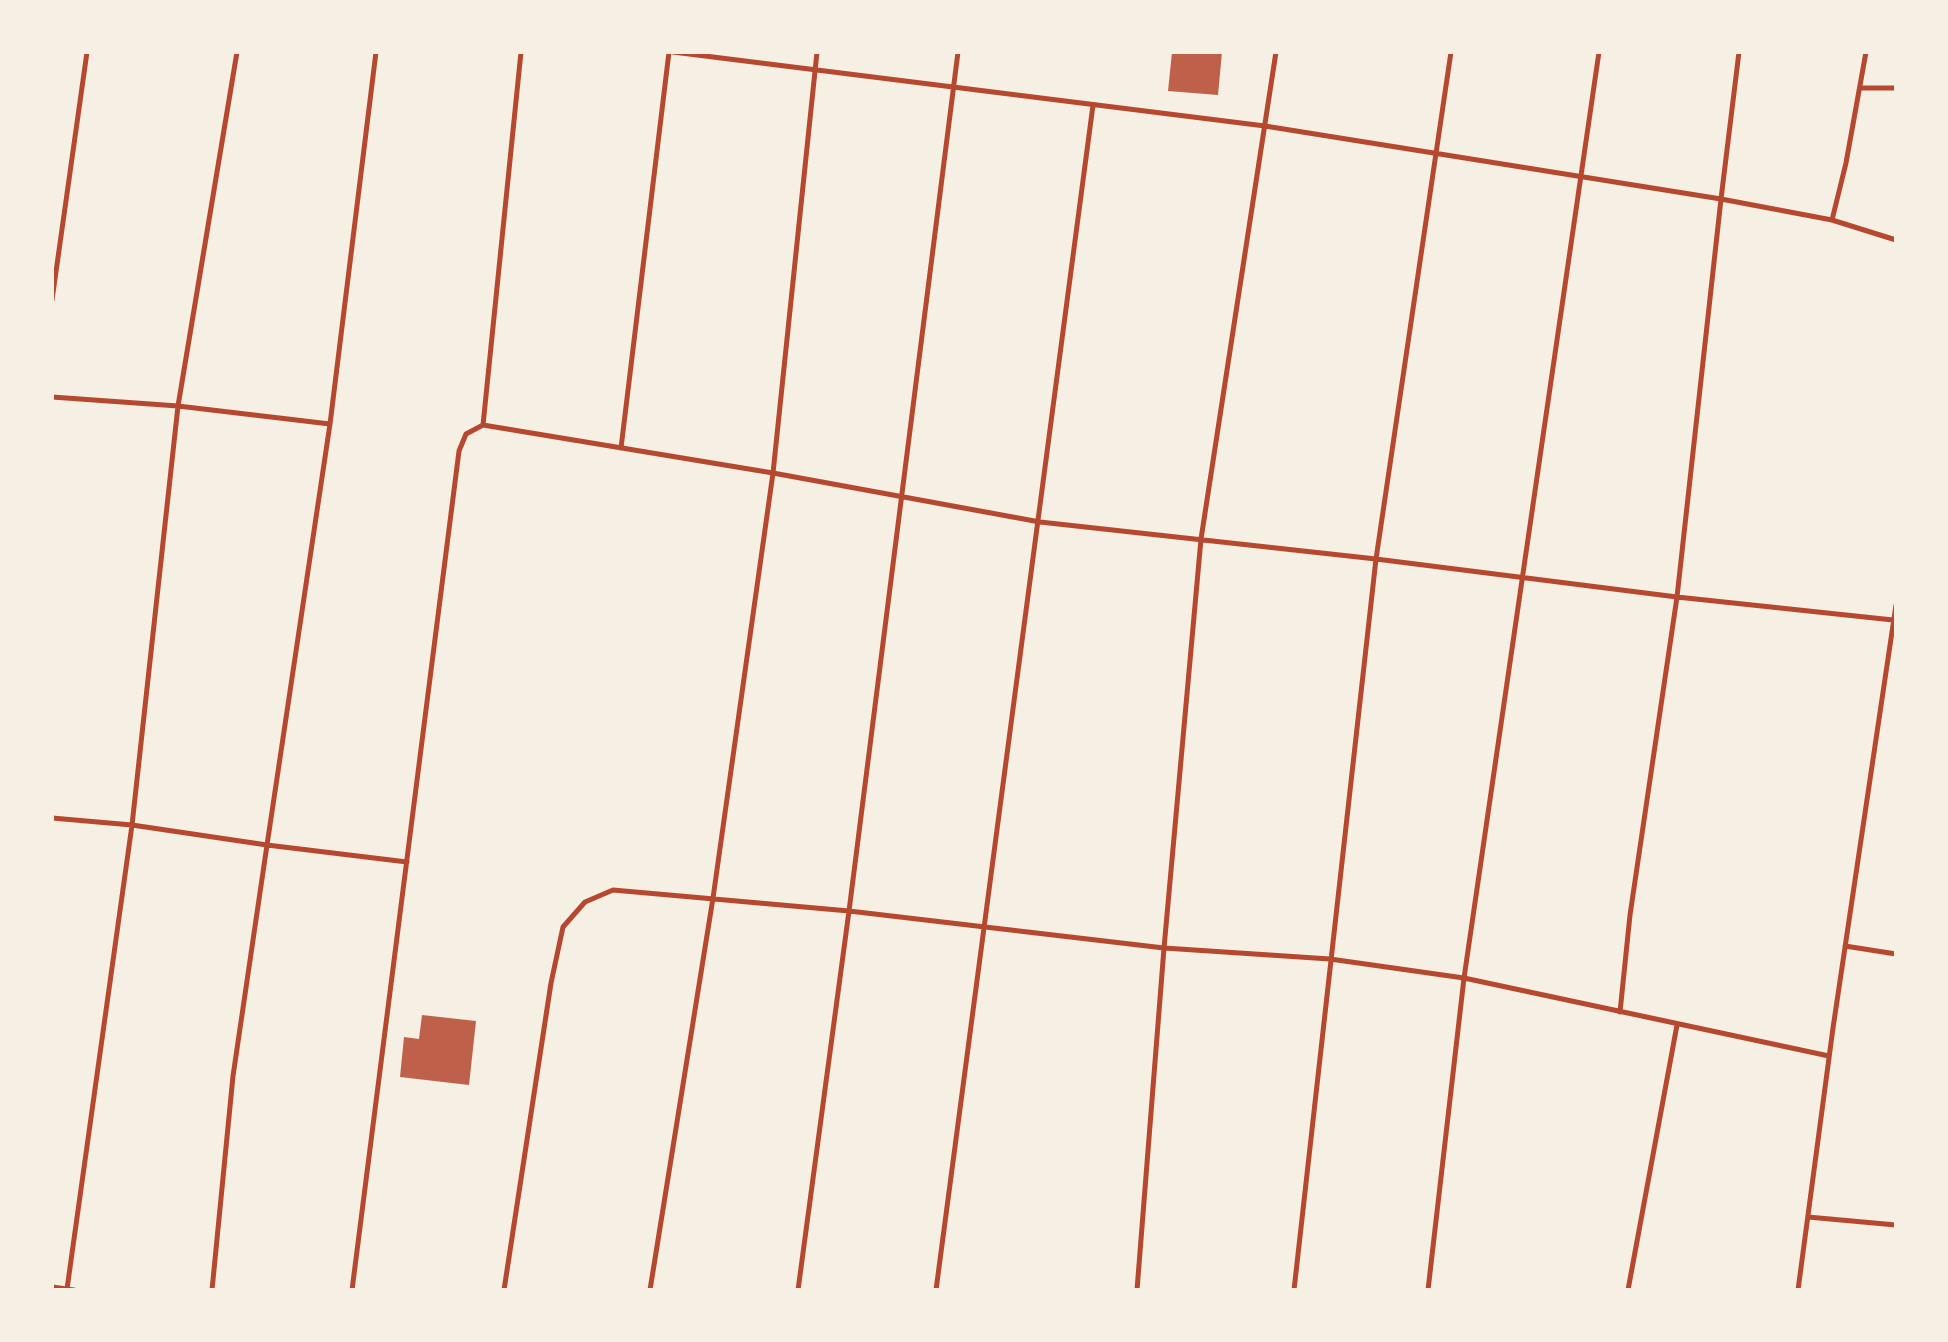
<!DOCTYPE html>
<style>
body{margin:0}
#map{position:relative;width:1948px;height:1342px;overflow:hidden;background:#f6efe4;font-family:"Source Sans 3",sans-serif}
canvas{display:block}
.frame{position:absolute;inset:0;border:54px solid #f6efe4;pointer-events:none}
</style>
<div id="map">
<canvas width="1948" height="1342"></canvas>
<div class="frame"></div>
</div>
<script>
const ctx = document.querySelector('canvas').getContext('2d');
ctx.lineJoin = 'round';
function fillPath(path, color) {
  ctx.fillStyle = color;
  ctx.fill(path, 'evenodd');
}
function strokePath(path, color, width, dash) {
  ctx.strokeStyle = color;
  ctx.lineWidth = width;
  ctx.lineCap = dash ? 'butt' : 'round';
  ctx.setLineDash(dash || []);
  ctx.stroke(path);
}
fillPath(new Path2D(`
 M1172 52H1222L1218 95 1168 91Z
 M422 1015 476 1021 469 1085 400 1077 404 1037 419 1039Z`), '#bf614a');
strokePath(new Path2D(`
 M673 52 1265 126 1721 199 1832 220 1896 240
 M817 52 773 473 1040 522 1376 559 1677 597 1893 620
 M1861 88H1896
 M1832 220 1846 163 1866 52
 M52 300 87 52
 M52 397 178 406 330 424 376 52
 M483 425 521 52
 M621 448 669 52
 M52 818 132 825 267 845 330 424
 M1845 946 1896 954
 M1620 1012 1630 915 1677 597 1721 199 1739 52
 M1808 1217 1896 1225
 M52 1287 74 1290
 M67 1289 132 825 178 406 237 52
 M212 1290 233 1076 267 845 407 862
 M352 1290 459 451 466 434 483 425 773 473 713 898 650 1290
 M504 1290 551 983 563 927 585 902 613 890 849 911 1164 948 1330 959 1464 978 1829 1056
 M798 1290 849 911 958 52
 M936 1290 1093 105
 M1137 1290 1164 948 1201 539 1276 52
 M1294 1290 1376 559 1451 52
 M1428 1290 1464 978 1599 52
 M1628 1290 1677 1025
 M1798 1290 1833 1028 1896 605`), '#b5482f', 5);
</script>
